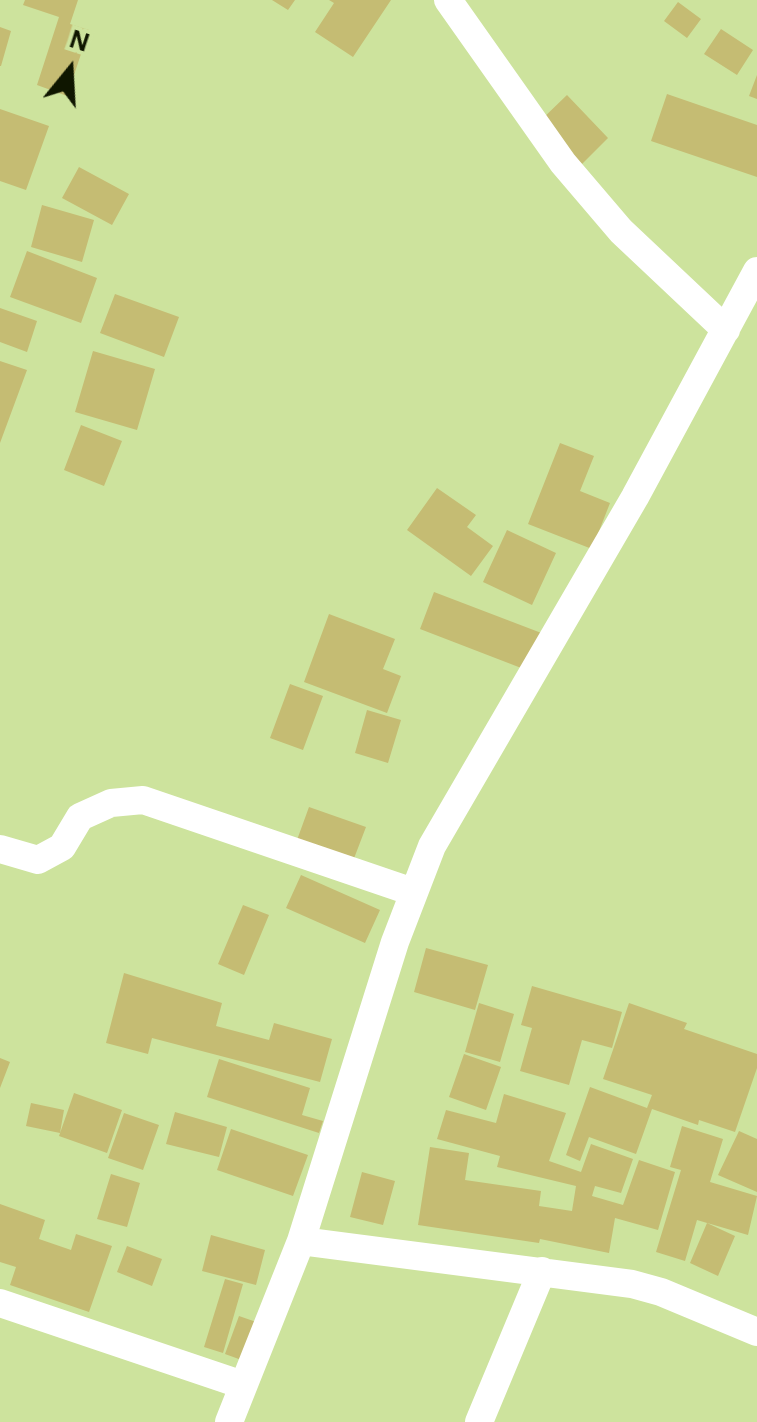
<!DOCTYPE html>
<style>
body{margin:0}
#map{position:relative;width:757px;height:1422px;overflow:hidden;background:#cde39d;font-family:"Alegreya Sans",sans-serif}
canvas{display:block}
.north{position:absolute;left:20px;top:20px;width:100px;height:100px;-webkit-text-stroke:8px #cde39d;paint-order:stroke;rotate:18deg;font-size:28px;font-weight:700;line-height:40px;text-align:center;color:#0f1600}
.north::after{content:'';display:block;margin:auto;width:35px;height:45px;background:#0f1600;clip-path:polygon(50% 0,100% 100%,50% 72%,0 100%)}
</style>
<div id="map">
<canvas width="757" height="1422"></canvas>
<div class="north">N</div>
</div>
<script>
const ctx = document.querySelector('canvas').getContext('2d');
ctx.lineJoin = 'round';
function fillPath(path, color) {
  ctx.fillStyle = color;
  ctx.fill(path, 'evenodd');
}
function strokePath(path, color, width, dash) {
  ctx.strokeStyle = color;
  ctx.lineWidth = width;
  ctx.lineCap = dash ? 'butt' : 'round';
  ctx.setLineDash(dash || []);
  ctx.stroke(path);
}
fillPath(new Path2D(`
 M25 0H78L70 24 89 30 67 96 37 85 59 17 23 5Z
 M272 0H295L288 10Z
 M329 0H391L353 57 315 32 334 3Z
 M678 2 701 19 687 38 664 21Z
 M0 27 11 31 1 66H0Z
 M721 29 753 50 737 75 704 54Z
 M757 75V99L749 96Z
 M667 94 757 125V177L651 141Z
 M567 95 608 138 582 164 539 122Z
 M0 109 49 126 26 190 0 181Z
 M79 167 129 194 112 225 62 198Z
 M42 205 94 220 82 262 31 247Z
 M27 251 97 278 81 323 10 297Z
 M115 294 179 317 164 357 100 333Z
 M0 308 37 321 27 352 0 342Z
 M93 351 155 369 137 430 75 412Z
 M0 361 27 370 0 443Z
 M81 425 122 441 104 486 64 470Z
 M560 443 594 456 580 491 610 503 592 549 528 524Z
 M437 488 476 515 467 527 493 546 471 576 407 530Z
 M507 530 556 553 532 605 483 582Z
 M434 592 544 634 529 671 420 629Z
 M329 614 395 639 383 669 401 676 387 713 304 682Z
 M290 684 323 696 303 750 270 738Z
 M367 710 401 720 388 763 355 753Z
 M309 807 366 827 353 861 297 840Z
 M301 875 380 910 365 943 286 908Z
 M243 905 269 915 244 975 218 964Z
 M426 948 488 965 475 1010 414 992Z
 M124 973 222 1003 216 1026 269 1040 274 1023 332 1039 320 1082 152 1038 148 1054 106 1043Z
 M532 986 622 1012 612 1048 582 1040 569 1085 520 1071 532 1028 521 1025Z
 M479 1003 514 1014 500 1062 465 1052Z
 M629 1003 687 1023 684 1029 757 1054V1068L735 1132 699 1120 698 1125 652 1109 636 1154 589 1137 580 1161 566 1155 590 1087 647 1108 652 1095 603 1079Z
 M464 1054 501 1067 486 1110 449 1097Z
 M0 1058 10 1062 0 1088Z
 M219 1059 310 1088 302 1115 323 1121 319 1133 207 1097Z
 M74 1093 122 1110 107 1153 59 1136Z
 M504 1094 566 1113 549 1161 581 1172 591 1144 633 1159 621 1193 595 1186 592 1196 623 1205 639 1160 675 1172 658 1230 615 1218 609 1253 540 1239 539 1243 418 1225 430 1147 469 1153 465 1180 541 1191 539 1206 572 1211 576 1186 497 1167 500 1156 437 1139 446 1110 496 1123Z
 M31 1103 64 1110 60 1133 26 1126Z
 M175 1112 227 1127 219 1157 166 1144Z
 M124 1113 159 1125 143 1170 108 1158Z
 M682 1126 723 1139 710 1182 757 1196 748 1235 697 1220 685 1261 656 1252 681 1170 670 1167Z
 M231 1129 308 1155 293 1196 217 1170Z
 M739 1131 757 1139V1192L718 1175Z
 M362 1172 395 1181 383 1225 350 1217Z
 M111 1174 140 1183 127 1227 97 1219Z
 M0 1204 45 1220 39 1239 71 1250 76 1234 112 1246 89 1312 10 1285 16 1267 0 1262Z
 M707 1223 735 1236 718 1276 690 1263Z
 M211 1235 265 1250 256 1285 202 1271Z
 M127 1246 162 1259 152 1286 117 1272Z
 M225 1279 243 1284 223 1353 204 1347Z
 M239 1316 262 1324 247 1362 225 1354Z`), '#c5bc73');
strokePath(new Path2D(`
 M448 0 563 163 621 231 726 330
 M0 849 38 860 62 847 80 817 111 803 143 800 413 892
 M301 1241 632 1284 661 1292 757 1332
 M0 1303 243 1385
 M229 1422 301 1241 395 942 432 846 635 497 757 271
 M479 1422 542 1271`), '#fff', 28);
</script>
